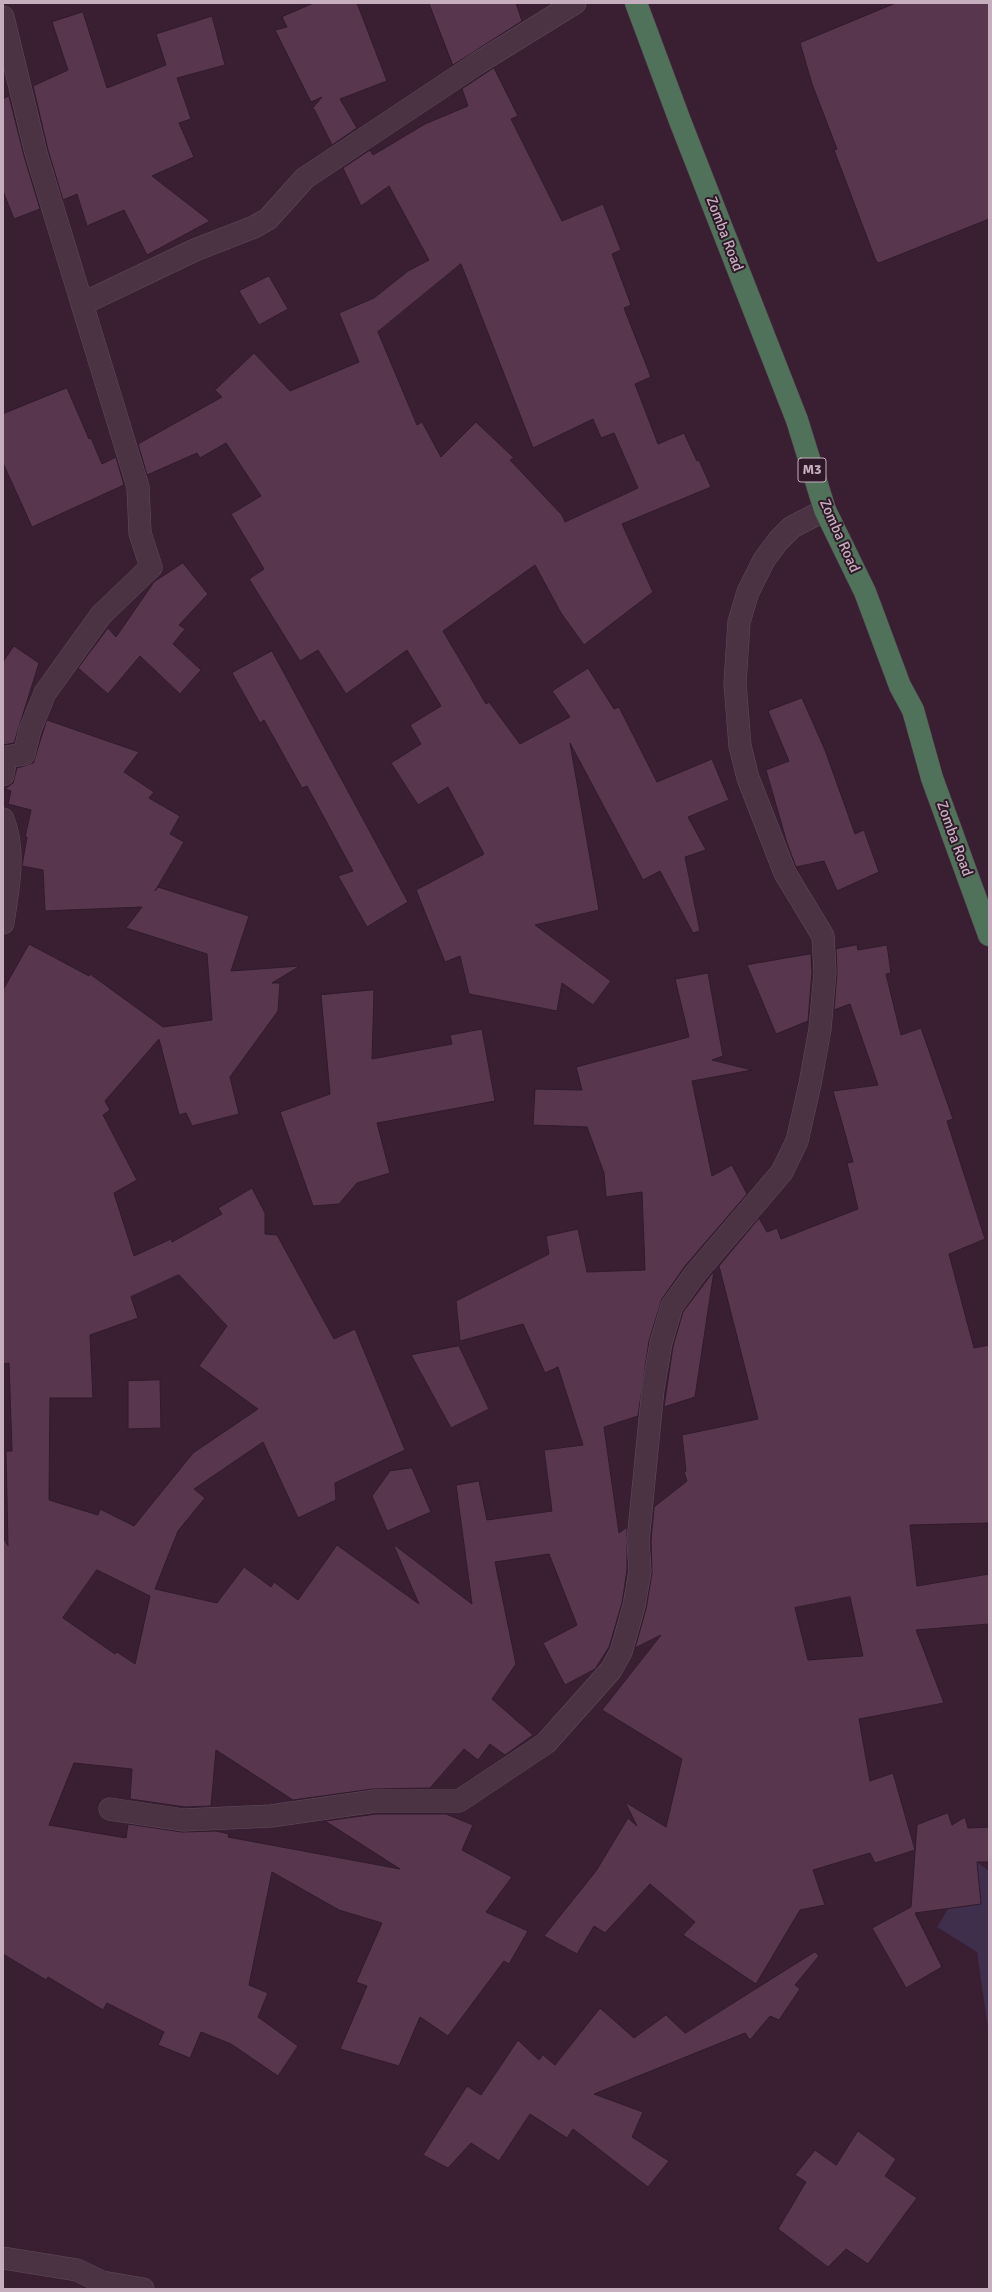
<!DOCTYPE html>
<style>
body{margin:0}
#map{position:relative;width:992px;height:2292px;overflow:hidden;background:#3a1f33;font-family:Signika,sans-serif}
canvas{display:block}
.frame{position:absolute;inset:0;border:4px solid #c7aebf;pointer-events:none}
</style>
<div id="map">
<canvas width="992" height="2292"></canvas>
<div class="frame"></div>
</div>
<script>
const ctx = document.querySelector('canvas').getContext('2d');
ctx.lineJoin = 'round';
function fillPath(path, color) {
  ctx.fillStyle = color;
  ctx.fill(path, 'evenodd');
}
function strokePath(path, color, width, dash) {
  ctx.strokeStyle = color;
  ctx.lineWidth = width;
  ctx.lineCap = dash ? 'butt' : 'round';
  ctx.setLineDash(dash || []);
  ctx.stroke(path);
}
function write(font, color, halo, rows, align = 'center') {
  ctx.font = font + ' Signika,sans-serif';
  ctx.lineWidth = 4;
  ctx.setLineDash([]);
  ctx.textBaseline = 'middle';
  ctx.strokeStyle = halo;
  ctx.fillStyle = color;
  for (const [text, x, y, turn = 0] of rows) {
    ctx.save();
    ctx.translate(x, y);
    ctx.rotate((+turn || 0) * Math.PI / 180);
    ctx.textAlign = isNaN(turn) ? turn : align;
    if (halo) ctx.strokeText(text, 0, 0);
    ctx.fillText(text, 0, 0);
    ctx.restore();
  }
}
fillPath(new Path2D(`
 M977 1862 989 1871V2035L977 1952 937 1927Z`), '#3f2e4c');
const building = new Path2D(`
 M314 3H357L387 81 340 99 357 128 332 145 314 109 311 110 322 97 311 102 275 30 287 27 282 17Z
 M429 3H516L522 21 453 65Z
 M896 3H989V219L879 263 876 261 834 150 837 149 812 84 800 43Z
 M83 12 107 88 166 65 156 34 212 16 225 65 177 78 191 119 179 123 194 157 152 176 210 221 147 255 124 210 87 226 77 194 63 200 48 150 33 86 68 70 52 22Z
 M494 68 518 116 511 119 562 221 603 204 621 250 612 254 631 305 624 308 651 377 635 384 658 444 684 433 697 461 699 460 711 487 622 524 653 592 584 645 561 613 535 565 443 631 486 704 489 702 520 744 570 717 552 691 588 668 614 709 619 707 657 782 712 759 729 800 688 817 706 850 685 857 700 931 693 933 660 871 643 880 570 743 599 910 535 925 611 981 593 1005 562 983 557 1011 469 994 460 956 445 962 416 890 484 854 448 787 418 805 391 763 421 744 410 725 441 706 407 650 346 694 318 650 300 661 249 579 264 569 231 514 261 496 226 443 200 458 197 453 147 475 138 444 222 397 215 390 254 353 290 391 359 362 339 313 374 298 408 271 429 260 389 186 361 206 343 168 370 150 373 155 425 124 468 106 462 89ZM461 264 533 448 593 419 601 438 614 433 638 488 565 522 562 515 510 460 514 458 476 422 441 457 422 422 417 425 378 332Z
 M9 96 24 156 40 209 14 219 3 191V99Z
 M269 276 288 309 259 325 239 291Z
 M67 388 89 439 91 438 102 464 116 457 124 485 32 527 3 463V414Z
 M183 563 208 594 179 625 185 629 173 644 201 670 180 694 140 656 108 694 78 668 108 628 116 637 154 582Z
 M14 646 39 663 14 743 3 745V662Z
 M272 651 408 902 367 927 338 876 353 871 307 786 302 788 264 720 260 723 232 673Z
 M802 698 825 750 855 834 864 830 879 872 837 891 824 861 796 867 787 843 766 770 789 761 768 711Z
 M47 720 139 752 124 772 154 792 149 798 180 816 170 834 184 842 155 891 158 887 249 916 231 971 300 966 272 983H280L278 1011 230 1077 239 1114 192 1126 186 1113 179 1115 159 1039 105 1101 110 1110 103 1115 137 1180 114 1193 134 1256 171 1239 172 1242 222 1214 218 1208 252 1188 265 1213V1234L277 1235 334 1339 355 1329 405 1450 335 1483 336 1500 298 1518 263 1442 194 1489 205 1498 178 1531 155 1589 217 1603 244 1567 271 1587 274 1582 298 1600 337 1545 419 1604 393 1544 472 1604 456 1485 479 1481 487 1520 552 1511 544 1450 583 1445 558 1367 545 1373 523 1324 460 1341 456 1301 549 1254 546 1236 578 1229 587 1272 645 1270 642 1192 606 1197 604 1173 587 1127 533 1125 535 1089 582 1090 576 1067 689 1037 675 979 708 973 723 1056 712 1060 752 1070 692 1081 712 1176 732 1165 747 1194 685 1266 662 1299 649 1341 638 1416 604 1427 619 1533 627 1527V1570L622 1603 609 1647 595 1669 565 1685 543 1643 577 1625 549 1554 495 1562 516 1664 492 1699 533 1735 505 1755 490 1744 478 1760 464 1749 430 1788 373 1789 293 1800 216 1750 211 1806 185 1807 130 1799 132 1769 74 1763 49 1825 126 1838 128 1824 182 1832 216 1831 229 1834 228 1837 400 1869 325 1821 376 1814H446L473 1825 462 1850 512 1877 486 1912 528 1931 509 1964 504 1961 448 2036 420 2017 399 2066 340 2049 367 1986 356 1982 382 1923 339 1910 272 1872 249 1985 268 1993 258 2017 298 2046 278 2076 231 2044 201 2032 190 2058 158 2045 164 2032 107 2003 103 2010 48 1977 46 1980 3 1954V1537L8 1546 6 1451H12L9 1363 3 1364V990L29 944 89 976 90 974 163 1027 212 1020 207 954 126 928 142 907 45 911 43 870 22 866 27 837H25L31 810 8 804 11 791 5 789 13 783 17 768 33 763ZM179 1275 227 1326 199 1366 258 1409 193 1453 134 1526 100 1509 98 1515 49 1500 50 1398H93L90 1335 138 1318 131 1297ZM97 1570 150 1596 135 1664 117 1652 115 1654 63 1618Z
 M857 945 858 950 887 945 891 973 886 974 901 1035 921 1028 953 1119 947 1121 985 1239 949 1254 974 1348 989 1345V1523L910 1525 917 1586 989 1574V1624L916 1630 944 1703 859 1719 870 1781 893 1773 915 1850 875 1863 870 1853 813 1870 825 1905 800 1910 756 1984 683 1935 695 1922 650 1884 605 1933 594 1926 577 1954 544 1936 596 1871 628 1818 637 1826 625 1802 666 1827 682 1759 602 1710 661 1635 635 1648 646 1609 652 1573 651 1541 654 1507 687 1481 684 1472 686 1471 682 1435 758 1419 719 1266 759 1218 767 1232 777 1228 781 1239 858 1209 847 1163 853 1162 833 1091 878 1085 850 1004 834 1010 837 973 836 949ZM850 1597 863 1656 808 1660 795 1608Z
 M811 954 812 972 808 1021 776 1034 747 965Z
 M374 990 372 1059 452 1044 450 1035 482 1029 495 1101 377 1123 390 1173 357 1183 339 1204 313 1206 280 1112 330 1094 321 995Z
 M714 1271 695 1397 664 1407 673 1346 683 1312Z
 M459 1346 489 1409 451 1428 411 1355Z
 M160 1380 161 1428 128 1429V1381Z
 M412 1468 431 1512 387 1531 372 1496 390 1471Z
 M948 1813 952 1825 965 1817 968 1828 989 1827V1862H977L981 1904 915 1913 942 1967 906 1988 872 1928 911 1907 917 1825Z
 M815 1952 819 1956 795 1985 800 1989 779 2020 770 2016 750 2040 745 2033 594 2094 643 2112 632 2137 669 2161 648 2187 573 2129 567 2138 530 2114 499 2161 471 2143 448 2168 423 2155 467 2086 481 2095 518 2040 539 2060 543 2055 555 2065 600 2008 634 2038 666 2015 685 2033Z
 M858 2131 896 2159 885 2176 917 2198 868 2264 846 2249 828 2267 778 2229 806 2182 795 2175 815 2150 836 2165Z`);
fillPath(building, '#57364e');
strokePath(building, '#311b2b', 1);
const street = new Path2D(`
 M3 17 36 153 138 487 140 533 151 567 101 615 45 693 30 730 24 754 6 757 3 775
 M82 304 195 250 254 227 268 219 305 178 478 63 575 3
 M3 819C16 851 8 889 3 923
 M110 1809 184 1820 271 1816 375 1801H459L546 1743 611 1670 621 1652 634 1606 640 1571 638 1541 653 1389 661 1343 672 1306 695 1274 782 1172 797 1141 810 1084 820 1029 825 972 823 936 785 873 748 778 740 746 735 683 739 622 748 592 764 560 778 541 792 527 825 510
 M3 2258 77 2270 102 2282 143 2289`);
const highway = new Path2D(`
 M636 3 680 121 797 420 825 510 865 592 900 686 913 710 932 778 989 935`);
strokePath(street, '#624b5c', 23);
strokePath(highway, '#523b4c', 23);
strokePath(street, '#4b3344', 22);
strokePath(highway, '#50715a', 22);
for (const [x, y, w] of [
 [812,470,28]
]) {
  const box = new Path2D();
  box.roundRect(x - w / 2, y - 12, w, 24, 3);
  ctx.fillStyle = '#2f1929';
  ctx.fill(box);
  strokePath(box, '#c7aebf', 1);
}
write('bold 14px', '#c7aebf', null, [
 ["M3",812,470]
]);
write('15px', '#c7aebf', '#2f1929', [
 ["Zomba Road",724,234,69],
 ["Zomba Road",839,536,66],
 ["Zomba Road",954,839,70]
]);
</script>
